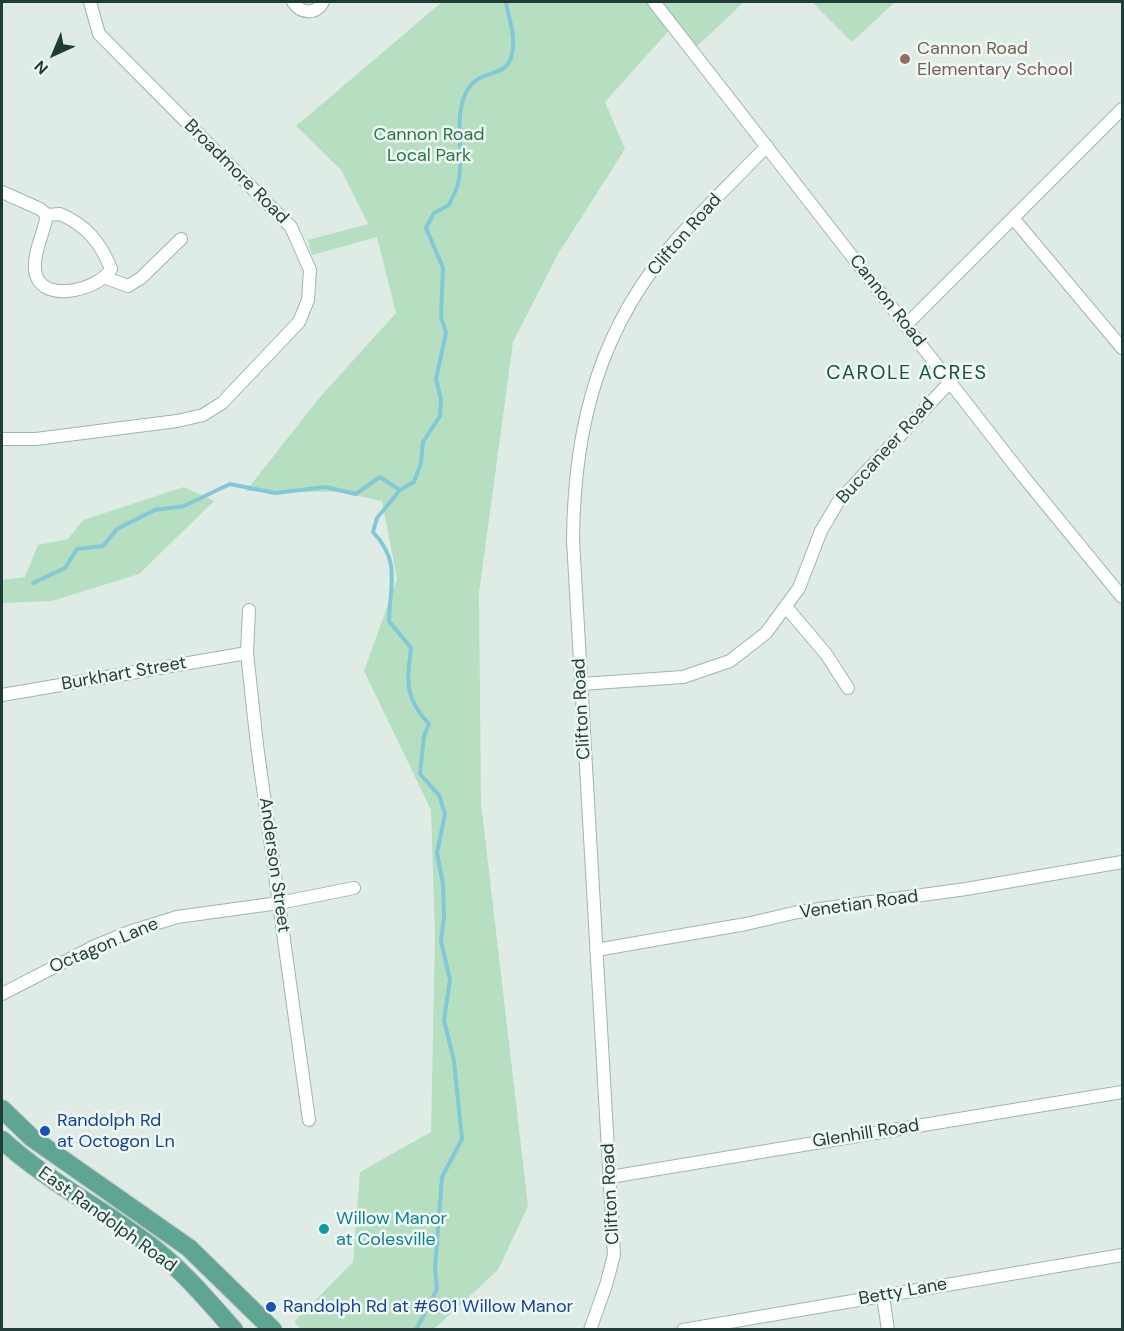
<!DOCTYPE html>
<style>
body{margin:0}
#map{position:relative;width:1124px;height:1331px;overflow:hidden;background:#dfece6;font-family:"DM Sans",sans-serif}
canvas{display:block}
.frame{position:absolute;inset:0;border:3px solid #1f3d36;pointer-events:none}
.north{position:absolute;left:24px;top:24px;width:60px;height:60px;-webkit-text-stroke:4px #f0f8f4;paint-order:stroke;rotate:224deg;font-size:16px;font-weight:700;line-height:24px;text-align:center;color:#1f3d36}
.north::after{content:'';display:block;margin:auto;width:21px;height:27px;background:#1f3d36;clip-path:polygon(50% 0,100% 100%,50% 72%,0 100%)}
</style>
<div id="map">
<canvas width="1124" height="1331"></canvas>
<div class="frame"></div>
<div class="north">N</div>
</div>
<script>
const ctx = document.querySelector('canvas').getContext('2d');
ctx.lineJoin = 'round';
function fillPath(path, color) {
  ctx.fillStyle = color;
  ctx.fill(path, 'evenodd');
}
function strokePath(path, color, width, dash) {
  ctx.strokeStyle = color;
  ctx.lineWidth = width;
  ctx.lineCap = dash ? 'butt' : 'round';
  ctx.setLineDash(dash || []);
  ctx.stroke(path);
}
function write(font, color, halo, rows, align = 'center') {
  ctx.font = font + ' "DM Sans",sans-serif';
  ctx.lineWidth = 5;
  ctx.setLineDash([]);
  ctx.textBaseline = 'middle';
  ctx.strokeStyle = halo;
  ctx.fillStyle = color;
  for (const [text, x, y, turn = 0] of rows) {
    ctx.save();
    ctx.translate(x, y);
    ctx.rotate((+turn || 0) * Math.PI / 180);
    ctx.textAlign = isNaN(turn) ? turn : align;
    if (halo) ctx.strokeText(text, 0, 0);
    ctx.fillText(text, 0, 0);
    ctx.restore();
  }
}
fillPath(new Path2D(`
 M442 2H744L694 49 673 26 605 102 625 149 558 254 513 342 479 593 481 803 528 1206 498 1270 434 1329H301L294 1322 353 1262 360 1172 431 1132 435 936 431 810 364 671 397 579 382 501 339 492 246 491 320 397 396 313 377 237 312 255 308 240 368 224 341 170 296 126Z
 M812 2H895L852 42Z
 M184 487 214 501 139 574 52 601 2 603V580L25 577 38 545 68 539 83 520Z`), '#b6dfc2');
strokePath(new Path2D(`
 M33 583 65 568 77 549 103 546 117 529 155 510 184 506 230 484 275 493 326 487 356 494 380 477 400 490
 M416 1330 437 1289 435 1268 442 1177 462 1139 454 1061 444 1020 450 980 441 941 444 917 443 884 437 853 445 814 439 795 420 774 424 736 429 724C404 697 407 682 411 648L389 621C390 583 401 562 373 532L377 518 400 490 414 482 421 463 423 442 440 416 441 399 436 379 446 333 441 317 443 268 426 228 434 213 449 205C452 198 456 191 458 184 465 156 454 125 464 97 477 62 511 85 513 47 515 33 508 16 506 2`), '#82c8d6', 4);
const street = new Path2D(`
 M293 2C301 14 316 15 323 2
 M654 2 1023 476 1122 597
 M2 192 40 209 47 215
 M60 214C86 225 101 243 111 269 100 289 45 304 36 275 31 257 44 233 47 215Z
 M1013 218 1122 348
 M106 278 128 286 141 278 181 239
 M906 325 1122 109
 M2 439H36L177 421 203 415 222 403 299 322 308 300 310 270 291 227 99 34 90 2
 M787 608 826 654 848 688
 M249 610 247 653 257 745 309 1120
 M581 684 683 677 730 661 766 633 799 588 821 531 838 502 949 383
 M2 695 247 653
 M596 950 746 924 798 912 966 889 1122 862
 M2 994 95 946 129 932 177 917 279 903 354 888
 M610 1177 1122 1092
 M883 1296 888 1330
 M590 1330 606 1285 614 1255 573 540C574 424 600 326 678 238 707 206 738 176 767 146
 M683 1330 1122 1255`);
const primary = new Path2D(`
 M2 1109 32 1138 189 1248 273 1330
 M2 1140C49 1183 107 1211 156 1250 185 1273 209 1302 234 1330`);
strokePath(street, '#a2b4ae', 14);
strokePath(primary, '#c0c9c7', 20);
strokePath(street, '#fff', 12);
strokePath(primary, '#60a594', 18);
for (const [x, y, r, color] of [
 [905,59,6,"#8d6e63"],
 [45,1131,6,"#1a4fb4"],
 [324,1229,6,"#0f9aa8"],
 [271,1307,6,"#1a4fb4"]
]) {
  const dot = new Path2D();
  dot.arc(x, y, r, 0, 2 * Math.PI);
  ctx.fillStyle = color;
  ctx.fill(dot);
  strokePath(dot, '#f0f8f4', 2);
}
write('18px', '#785e54', '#f0f8f4', [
 ["Cannon Road",917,49],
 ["Elementary School",917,70]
], 'left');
write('18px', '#267747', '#f0f8f4', [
 ["Cannon Road",429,135],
 ["Local Park",429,156]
]);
write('18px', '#1f3d36', '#f0f8f4', [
 ["Broadmore Road",236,172,45],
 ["Clifton Road",685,235,-49],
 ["Cannon Road",887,301,52],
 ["Buccaneer Road",886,451,-48],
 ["Burkhart Street",124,674,-10],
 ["Clifton Road",582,709,-93],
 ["Anderson Street",274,865,82],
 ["Venetian Road",859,905,-8],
 ["Octagon Lane",104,946,-23],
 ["Glenhill Road",866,1134,-9],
 ["Clifton Road",611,1194,-93],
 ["East Randolph Road",107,1220,36],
 ["Betty Lane",903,1292,-10]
]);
write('18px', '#164399', '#f0f8f4', [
 ["Randolph Rd",57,1121],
 ["at Octogon Ln",57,1142],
 ["Randolph Rd at #601 Willow Manor",283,1307]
], 'left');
write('18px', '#0d838f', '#f0f8f4', [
 ["Willow Manor",336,1219],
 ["at Colesville",336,1240]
], 'left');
ctx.letterSpacing = '1.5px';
write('20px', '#195144', '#f0f8f4', [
 ["CAROLE ACRES",907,374]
]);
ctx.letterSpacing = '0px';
</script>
